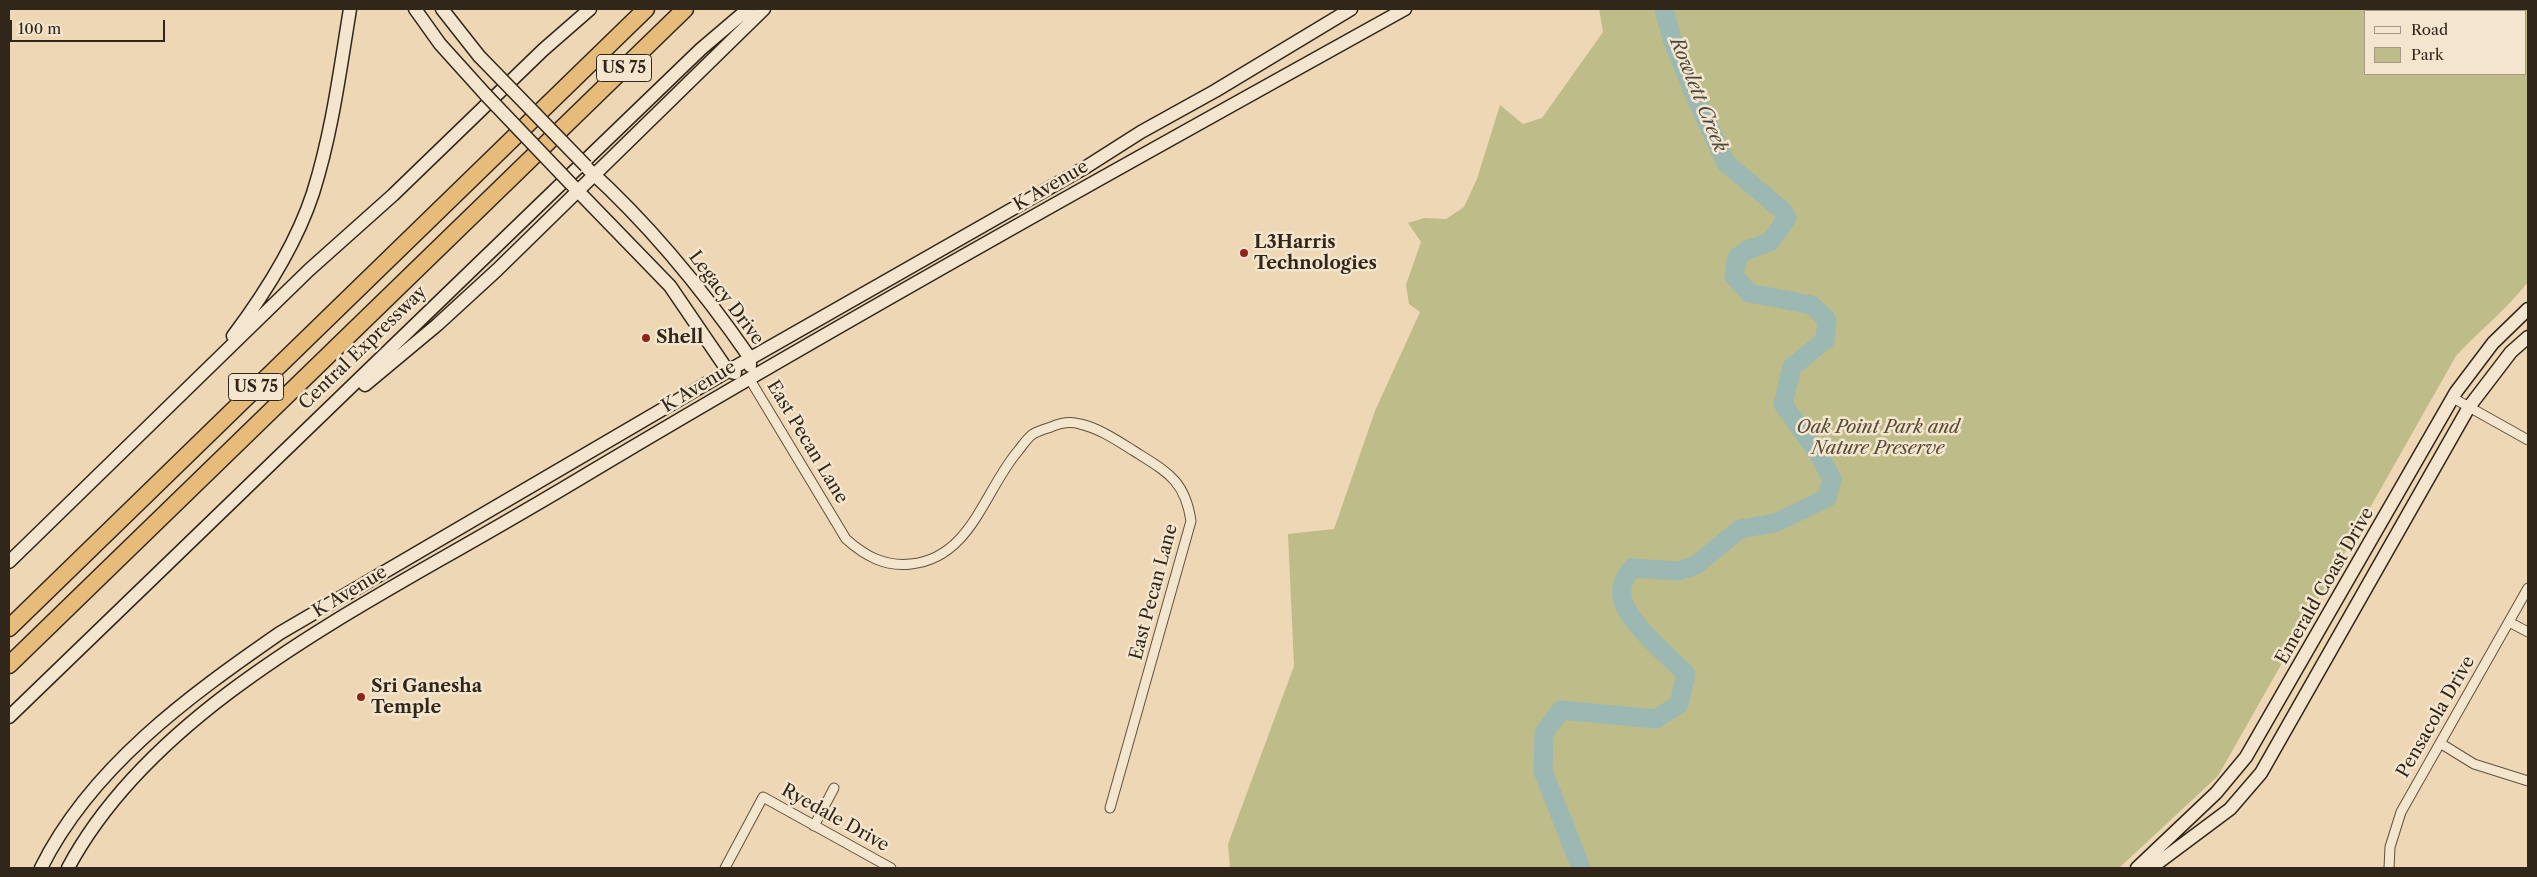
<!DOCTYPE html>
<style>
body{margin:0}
#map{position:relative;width:2537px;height:877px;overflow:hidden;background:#eed7b4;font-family:"Libre Caslon Text",serif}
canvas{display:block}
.frame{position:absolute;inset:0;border:10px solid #31261a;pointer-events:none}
.legend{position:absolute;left:2364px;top:10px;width:162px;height:65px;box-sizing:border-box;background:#f4e5ce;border:1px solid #a69986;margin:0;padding:6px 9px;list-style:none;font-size:15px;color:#31261a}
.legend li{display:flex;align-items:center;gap:10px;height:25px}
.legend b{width:25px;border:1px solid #a69986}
.scale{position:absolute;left:10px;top:20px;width:155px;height:22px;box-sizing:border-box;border:2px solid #31261a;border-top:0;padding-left:6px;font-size:15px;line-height:18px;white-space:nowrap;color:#31261a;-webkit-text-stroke:4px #f4e5ce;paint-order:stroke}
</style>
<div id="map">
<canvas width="2537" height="877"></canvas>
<div class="frame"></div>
<ul class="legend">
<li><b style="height:6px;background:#f4e5ce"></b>Road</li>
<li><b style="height:14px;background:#bebd89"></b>Park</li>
</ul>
<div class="scale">100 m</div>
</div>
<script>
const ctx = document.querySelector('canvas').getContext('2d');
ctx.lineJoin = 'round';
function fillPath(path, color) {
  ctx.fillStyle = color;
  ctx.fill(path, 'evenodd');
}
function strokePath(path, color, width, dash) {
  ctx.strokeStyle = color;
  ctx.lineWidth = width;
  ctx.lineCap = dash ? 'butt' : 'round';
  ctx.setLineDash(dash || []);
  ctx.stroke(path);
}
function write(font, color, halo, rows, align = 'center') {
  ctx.font = font + ' "Libre Caslon Text",serif';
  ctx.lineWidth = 5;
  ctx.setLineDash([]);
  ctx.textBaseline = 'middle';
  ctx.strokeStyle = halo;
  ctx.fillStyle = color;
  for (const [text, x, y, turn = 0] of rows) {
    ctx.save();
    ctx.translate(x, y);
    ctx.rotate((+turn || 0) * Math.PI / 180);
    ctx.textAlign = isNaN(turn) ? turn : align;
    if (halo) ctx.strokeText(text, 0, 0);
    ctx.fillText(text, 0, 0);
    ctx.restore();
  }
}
fillPath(new Path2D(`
 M1599 9H2528V282C2507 309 2480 330 2456 356L2218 776 2119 868H1230L1228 844 1294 666 1288 534 1334 529 1375 411 1420 312 1409 304 1406 285 1421 242 1408 223 1424 218 1446 219 1464 207 1477 179 1500 105 1523 124 1542 118 1603 32ZM2366 11H2526V74H2366Z`), '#bebd89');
strokePath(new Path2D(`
 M1581 868 1543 771 1544 733 1561 710 1656 719 1679 704 1686 674C1669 656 1625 621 1622 596 1620 584 1626 576 1632 568L1678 571 1696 565 1740 529 1775 523 1827 498 1832 479 1818 453 1783 404 1792 367 1825 340 1827 320 1812 305 1749 293 1734 276 1737 258 1747 250 1770 242 1787 218 1783 211 1726 163 1695 96 1672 39 1664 9`), '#9bb8b3', 19);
const street = new Path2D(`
 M749 378 846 539C865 556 885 567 911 564 971 558 984 491 1018 451 1023 445 1027 438 1033 434 1038 431 1045 429 1051 427 1060 423 1070 421 1080 424 1099 428 1118 441 1134 451 1167 472 1185 480 1191 521L1110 808
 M2453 398 2528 440
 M2509 622 2528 632
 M2440 743 2474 764 2528 781
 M814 826 834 788
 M725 868 763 797 891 868
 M2389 868 2390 847 2401 812 2528 588`);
const secondary = new Path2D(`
 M415 9 440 44 486 95
 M442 9 479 56
 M588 169C650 225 703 290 750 358V366
 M573 186 670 286 728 371 735 373
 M233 336C266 292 296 245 313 193 332 133 340 70 350 9
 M365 385 437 325 497 270 764 9
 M9 562 309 270 393 195 543 50 590 9
 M9 717 592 154 701 49 748 9
 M41 868C91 767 189 696 280 633L728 371 1086 167 1141 132 1215 91 1351 9
 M68 868C141 731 303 638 434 563 487 533 541 502 594 470 861 311 1133 160 1405 9
 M2137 868 2216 793 2246 757 2456 392 2493 343 2528 309
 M2151 868 2230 809 2261 773 2469 407 2511 352 2528 337`);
const highway = new Path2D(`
 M9 628 646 9
 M9 665 685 9`);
strokePath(street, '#605240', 11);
strokePath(secondary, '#31261a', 15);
strokePath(highway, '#31261a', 19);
strokePath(street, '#f4e5ce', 9);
strokePath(secondary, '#f4e5ce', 12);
strokePath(highway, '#e7bc7a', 16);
const secondaryBridge = new Path2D(`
 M479 56 586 166
 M486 95 571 184`);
strokePath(secondaryBridge, '#31261a', 15, []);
strokePath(secondaryBridge, '#f4e5ce', 12);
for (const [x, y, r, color] of [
 [1244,253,5,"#8f2418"],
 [646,338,5,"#8f2418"],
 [361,697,5,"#8f2418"]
]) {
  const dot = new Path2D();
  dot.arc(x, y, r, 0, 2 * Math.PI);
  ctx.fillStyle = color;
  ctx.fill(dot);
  strokePath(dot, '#f4e5ce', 2);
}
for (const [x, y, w] of [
 [624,68,55],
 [256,387,55]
]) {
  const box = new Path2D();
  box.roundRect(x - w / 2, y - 13.5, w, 27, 4);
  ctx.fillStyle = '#f4e5ce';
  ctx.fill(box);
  strokePath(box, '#31261a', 1);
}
write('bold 16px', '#31261a', null, [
 ["US 75",624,68],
 ["US 75",256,387]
]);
write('18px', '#31261a', '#f4e5ce', [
 ["K Avenue",1051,186,-30],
 ["Legacy Drive",726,298,53],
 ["Central Expressway",363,348,-44],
 ["K Avenue",699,387,-31],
 ["East Pecan Lane",807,442,59],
 ["Emerald Coast Drive",2325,586,-60],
 ["K Avenue",350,592,-31],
 ["East Pecan Lane",1154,592,-75],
 ["Pensacola Drive",2436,717,-60],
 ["Ryedale Drive",835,818,29]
]);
write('bold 18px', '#31261a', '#f4e5ce', [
 ["L3Harris",1254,243],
 ["Technologies",1254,264],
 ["Shell",656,338],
 ["Sri Ganesha",371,687],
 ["Temple",371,708]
], 'left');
write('italic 18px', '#544c36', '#f4e5ce', [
 ["Oak Point Park and",1878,428],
 ["Nature Preserve",1878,449]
]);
write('italic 19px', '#4c4a40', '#f4e5ce', [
 ["Rowlett Creek",1698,95,68]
]);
</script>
